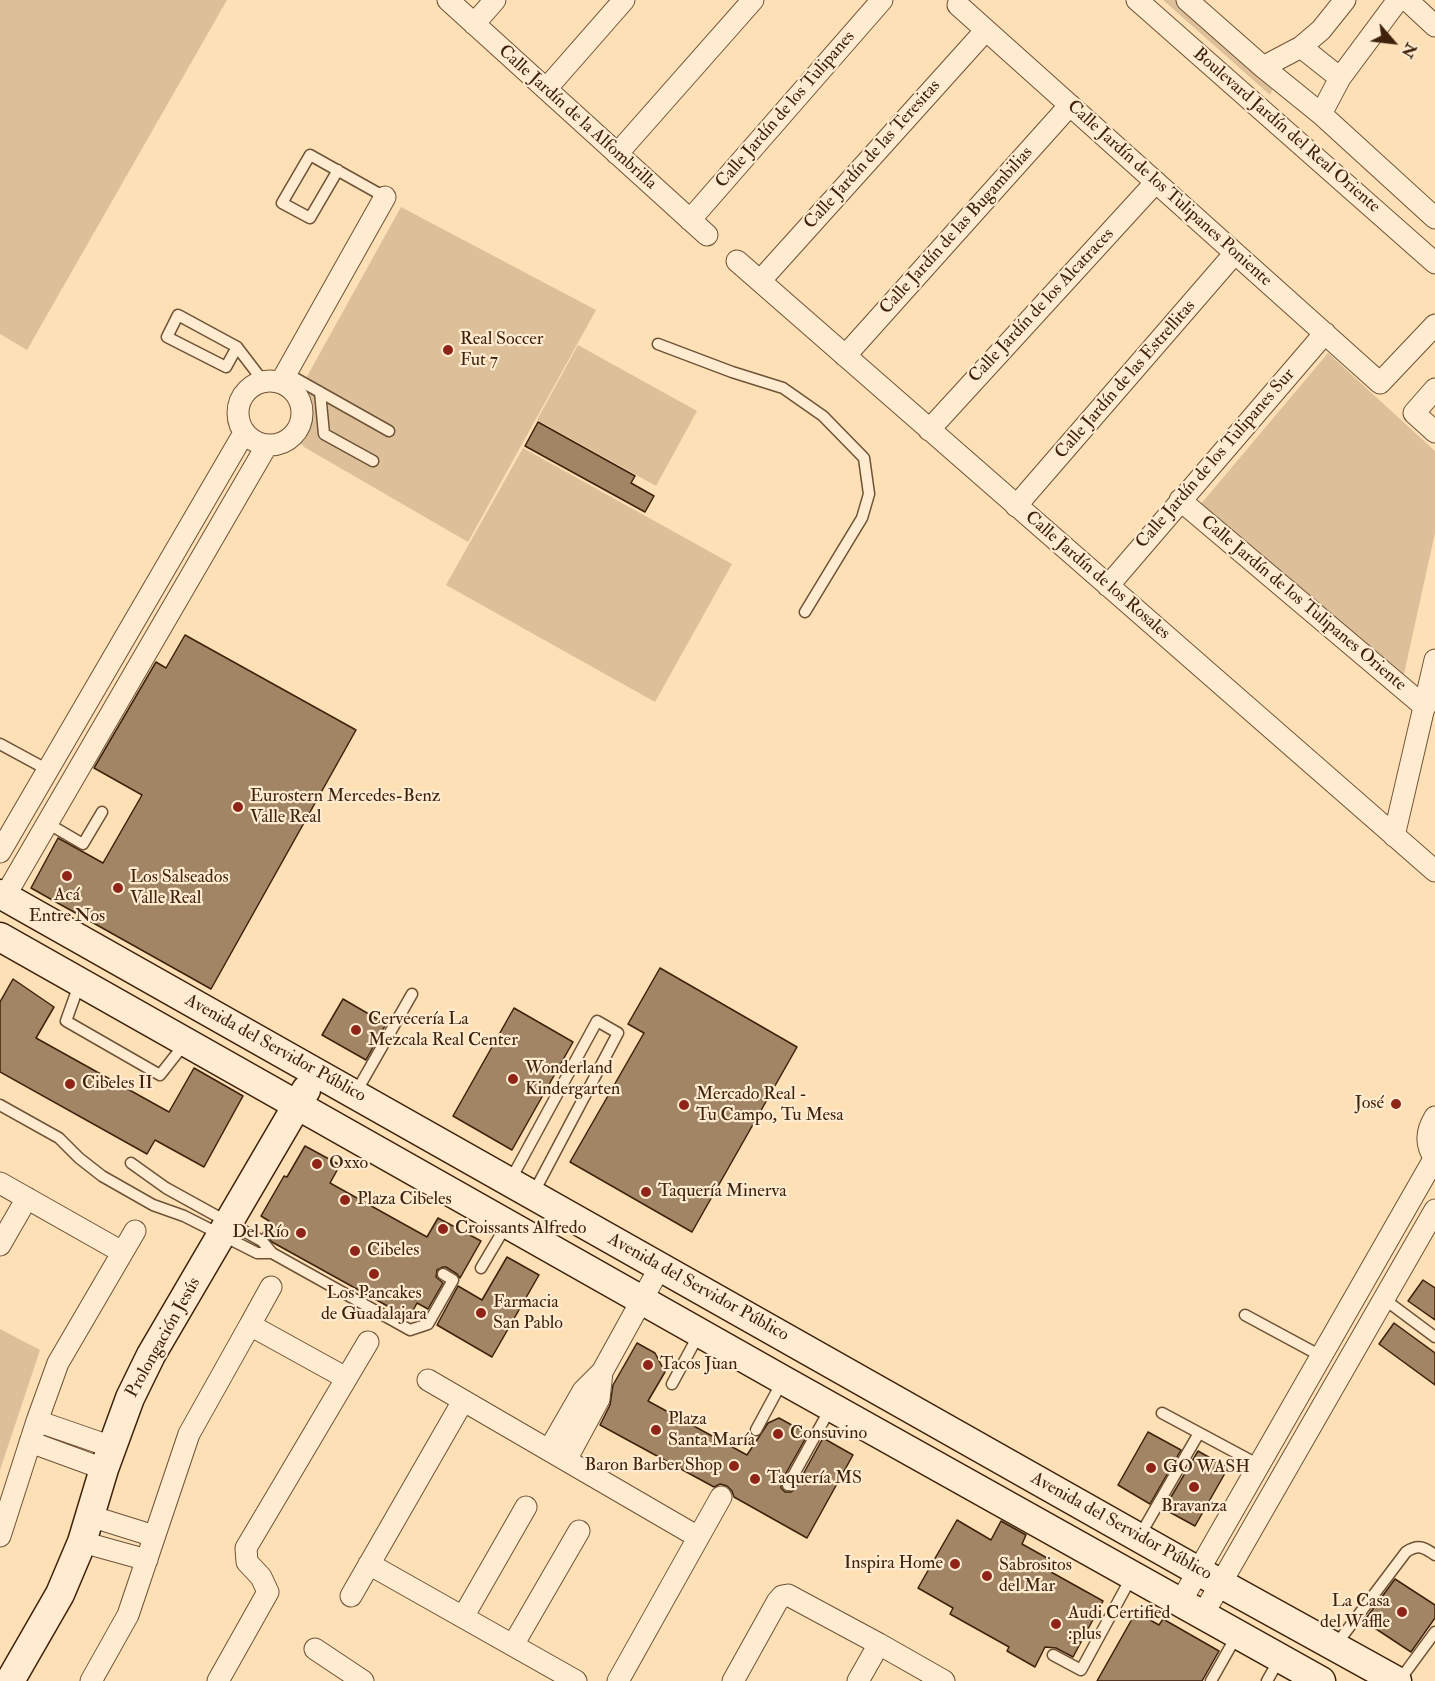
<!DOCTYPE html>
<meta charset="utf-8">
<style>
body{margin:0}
#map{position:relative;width:1435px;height:1681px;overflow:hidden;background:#fde0b6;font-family:"IM FELL Double Pica",serif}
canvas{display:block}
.north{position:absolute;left:1363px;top:12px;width:60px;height:60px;-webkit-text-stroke:4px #feebd0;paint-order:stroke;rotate:118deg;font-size:16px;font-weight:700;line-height:24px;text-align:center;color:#3e220b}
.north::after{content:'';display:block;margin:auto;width:21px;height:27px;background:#3e220b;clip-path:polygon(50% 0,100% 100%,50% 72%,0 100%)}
</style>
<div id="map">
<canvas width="1435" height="1681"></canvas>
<div class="north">N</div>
</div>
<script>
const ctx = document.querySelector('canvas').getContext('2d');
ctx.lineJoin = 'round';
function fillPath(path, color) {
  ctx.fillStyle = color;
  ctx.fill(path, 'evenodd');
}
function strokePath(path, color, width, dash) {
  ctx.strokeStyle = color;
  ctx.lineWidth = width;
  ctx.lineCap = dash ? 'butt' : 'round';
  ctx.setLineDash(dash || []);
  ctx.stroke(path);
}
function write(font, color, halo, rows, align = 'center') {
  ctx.font = font + ' "IM FELL Double Pica",serif';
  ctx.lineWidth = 4.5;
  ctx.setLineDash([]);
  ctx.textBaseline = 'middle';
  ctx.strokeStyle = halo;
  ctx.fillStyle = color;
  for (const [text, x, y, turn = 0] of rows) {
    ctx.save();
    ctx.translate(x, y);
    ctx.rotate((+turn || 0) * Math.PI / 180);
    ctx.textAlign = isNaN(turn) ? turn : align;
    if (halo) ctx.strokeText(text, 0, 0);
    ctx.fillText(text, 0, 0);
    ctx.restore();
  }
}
fillPath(new Path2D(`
 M0 0H227L27 350 0 334Z
 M1163 0H1178L1276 82 1270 95Z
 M401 207 596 310 468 542 304 447 299 441C312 420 313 411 300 389Z
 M578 345 697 411 656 486 537 420Z
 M1328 353 1435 451V533L1404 674 1200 505Z
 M523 448 732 564 655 702 446 585Z
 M0 1329 40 1350 0 1470Z`), '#ddc099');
const building = new Path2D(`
 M538 422 635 476 631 483 654 496 645 512 525 446Z
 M185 635 356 730 211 989 31 888 58 838 103 863 142 795 94 768 156 662 166 668Z
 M660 968 797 1047 692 1232 570 1162 644 1033 628 1024Z
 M13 979 54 1007 36 1038 169 1112 194 1068 243 1096 204 1167 155 1140 147 1154 0 1072V1002Z
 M343 999 386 1024 366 1060 322 1035Z
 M514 1008 573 1042 512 1150 453 1116Z
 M305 1146 340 1165 330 1183 427 1237 438 1218 481 1241 460 1278 457 1274 446 1267H443L437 1270 436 1277 443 1283 428 1309 417 1303 409 1318 272 1242 263 1233 269 1221 261 1216 284 1176 287 1177Z
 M507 1257 539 1275 492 1357 437 1325 458 1286 482 1300Z
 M1423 1280 1435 1288V1320L1408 1301Z
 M1394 1323 1435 1353V1385L1379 1344Z
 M637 1343 655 1353 665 1372 648 1401 747 1455 768 1423 779 1418 808 1434 781 1482V1488L785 1492H791L795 1489 823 1438 853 1455 807 1538 734 1497 732 1491 727 1486 720 1484 714 1487 600 1425 610 1405 613 1385Z
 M1148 1432 1181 1450 1150 1504 1118 1485Z
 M1198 1451 1228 1468 1195 1526 1164 1509Z
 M957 1520 991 1540 1001 1521 1026 1535 1022 1544 1056 1563 1051 1572 1103 1601 1073 1657 1056 1648 1045 1647 1035 1667 1007 1651 1009 1647 950 1614 953 1608 918 1588Z
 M1395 1579 1435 1605V1618L1411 1652 1364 1621Z
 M1136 1612 1159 1625 1163 1619 1219 1651 1202 1681H1097Z`);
fillPath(building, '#a18564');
strokePath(building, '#3e220b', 1.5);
const lane = new Path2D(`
 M338 170 310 218 282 203 310 155 385 197
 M658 344 732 372 783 388 823 416 864 458 869 494 862 518 805 612
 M237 347 226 367 167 337 178 315 237 347 263 381
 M286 373 389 431
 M320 392 324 434 373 461
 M0 744 48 770
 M47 823 83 844 102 812
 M80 982 66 1021 160 1075 186 1042
 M355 1094 412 994
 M0 1105 59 1138 79 1158 102 1176 153 1205 184 1216 257 1253H272
 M131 1163 166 1188 262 1241 272 1253 410 1330 428 1324 453 1280 443 1274
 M510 1181 597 1021 618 1033 533 1194
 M481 1268 507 1224
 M1384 1299 1435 1337
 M1245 1315 1321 1356
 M672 1384 699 1334
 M1162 1413 1259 1465
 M756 1430 783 1380
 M788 1485 830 1409
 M1139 1537 1199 1433
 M1335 1646 1406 1552C1418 1544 1424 1547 1435 1555
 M1053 1655 1081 1670 1132 1576
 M1211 1681 1237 1635
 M1267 1681 1280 1658
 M1399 1681 1435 1632`);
const street = new Path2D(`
 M448 0 707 235
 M1137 0 1435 263
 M1187 0 1263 67 1321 114 1435 218
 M1407 0 1435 26
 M958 5 1380 383 1435 325
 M474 24 495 0
 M1301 47 1340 78
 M1263 67 1301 47 1321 30 1345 0
 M546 89 624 0
 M1321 114 1340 78 1398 0
 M617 154 753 0
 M690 220 882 0
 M737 261 1435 871
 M760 281 986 30
 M845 356 1070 105
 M238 413a32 32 0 1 1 64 0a32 32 0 1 1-64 0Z
 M281 382 385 197
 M1435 389 1414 413 1435 432
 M929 430 1156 182
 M1180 500 1425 707
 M1016 506 1235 253
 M1108 586 1325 333
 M1394 836 1435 660
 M0 852 244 433
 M5 896 267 445
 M1435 1117C1426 1132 1425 1144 1435 1159
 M0 1183 122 1252
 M0 1245 27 1198
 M250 1325 271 1287
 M428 1380 698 1537
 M37 1421 112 1447
 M30 1442 104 1469
 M549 1450 583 1391 602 1372 660 1267
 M566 1460 599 1399 602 1372
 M90 1516 154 1536
 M0 1536 37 1421 58 1363 135 1231
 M82 1542 147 1560
 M369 1564 576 1681
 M351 1596 463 1401
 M1180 1603 1434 1159
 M1202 1616 1435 1210
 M463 1617 526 1507
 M513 1645 579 1531
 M315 1649 363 1681
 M91 1681 128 1615 189 1434 250 1325 346 1378
 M218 1681 268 1592 261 1577 247 1562 246 1548 368 1342
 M618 1681 721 1497
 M733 1681 777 1602 782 1596 788 1595 879 1644 944 1681
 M858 1681 879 1644`);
const secondary = new Path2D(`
 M0 894 1198 1571 1397 1681
 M0 937 783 1380 1321 1681
 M10 1681 60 1594 82 1542 104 1469 130 1398 151 1355 306 1090`);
strokePath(lane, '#6e5236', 13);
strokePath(street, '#6e5236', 23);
strokePath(secondary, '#3e220b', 31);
strokePath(lane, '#feebd0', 10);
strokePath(street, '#feebd0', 21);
strokePath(secondary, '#feebd0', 28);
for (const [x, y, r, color] of [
 [448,350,6,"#8f2418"],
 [238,807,6,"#8f2418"],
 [67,876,6,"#8f2418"],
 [118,888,6,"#8f2418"],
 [356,1030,6,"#8f2418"],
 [513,1079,6,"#8f2418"],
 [70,1084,6,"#8f2418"],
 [1396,1104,6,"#8f2418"],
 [684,1105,6,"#8f2418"],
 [317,1164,6,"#8f2418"],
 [646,1192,6,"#8f2418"],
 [345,1200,6,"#8f2418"],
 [443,1229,6,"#8f2418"],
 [301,1233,6,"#8f2418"],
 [355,1251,6,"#8f2418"],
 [374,1274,6,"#8f2418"],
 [481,1313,6,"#8f2418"],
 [648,1365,6,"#8f2418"],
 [656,1430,6,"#8f2418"],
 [778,1434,6,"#8f2418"],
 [734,1466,6,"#8f2418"],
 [1151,1468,6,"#8f2418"],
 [755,1479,6,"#8f2418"],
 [1194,1487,6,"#8f2418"],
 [955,1564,6,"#8f2418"],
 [987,1576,6,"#8f2418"],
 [1402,1612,6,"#8f2418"],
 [1056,1624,6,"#8f2418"]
]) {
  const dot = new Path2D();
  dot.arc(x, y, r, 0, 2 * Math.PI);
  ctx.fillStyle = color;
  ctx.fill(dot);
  strokePath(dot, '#feebd0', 2);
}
write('18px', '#3e220b', '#feebd0', [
 ["Calle Jardín de los Tulipanes",786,110,-49],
 ["Calle Jardín de la Alfombrilla",577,118,42],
 ["Boulevard Jardín del Real Oriente",1286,131,41],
 ["Calle Jardín de las Teresitas",873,155,-48],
 ["Calle Jardín de los Tulipanes Poniente",1169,194,42],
 ["Calle Jardín de las Bugambilias",957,231,-48],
 ["Calle Jardín de los Alcatraces",1042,306,-47],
 ["Calle Jardín de las Estrellitas",1126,380,-49],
 ["Calle Jardín de los Tulipanes Sur",1216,459,-49],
 ["Calle Jardín de los Rosales",1097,576,41],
 ["Calle Jardín de los Tulipanes Oriente",1303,604,40],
 ["Avenida del Servidor Público",275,1049,29],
 ["Avenida del Servidor Público",698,1288,29],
 ["Prolongación Jesús",164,1338,-61],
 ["Avenida del Servidor Público",1121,1527,29]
]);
write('18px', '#3e220b', '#feebd0', [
 ["Real Soccer",460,340],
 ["Fut 7",460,361],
 ["Eurostern Mercedes-Benz",250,797],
 ["Valle Real",250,818],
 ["Los Salseados",130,878],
 ["Valle Real",130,899],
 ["Acá",67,896,"center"],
 ["Entre Nos",67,917,"center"],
 ["Cervecería La",368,1020],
 ["Mezcala Real Center",368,1041],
 ["Wonderland",525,1069],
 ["Kindergarten",525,1090],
 ["Cibeles II",82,1084],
 ["Mercado Real -",696,1095],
 ["Tu Campo, Tu Mesa",696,1116],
 ["José",1384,1104,"right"],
 ["Oxxo",329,1164],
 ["Taquería Minerva",658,1192],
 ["Plaza Cibeles",357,1200],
 ["Croissants Alfredo",455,1229],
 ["Del Río",289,1233,"right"],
 ["Cibeles",367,1251],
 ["Los Pancakes",374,1294,"center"],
 ["de Guadalajara",374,1315,"center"],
 ["Farmacia",493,1303],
 ["San Pablo",493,1324],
 ["Tacos Juan",660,1365],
 ["Plaza",668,1420],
 ["Santa María",668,1441],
 ["Consuvino",790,1434],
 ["Baron Barber Shop",722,1466,"right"],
 ["GO WASH",1163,1468],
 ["Taquería MS",767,1479],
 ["Bravanza",1194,1507,"center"],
 ["Inspira Home",943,1564,"right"],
 ["Sabrositos",999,1566],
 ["del Mar",999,1587],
 ["La Casa",1390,1602,"right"],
 ["del Waffle",1390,1623,"right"],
 ["Audi Certified",1068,1614],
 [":plus",1068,1635]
], 'left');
</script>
